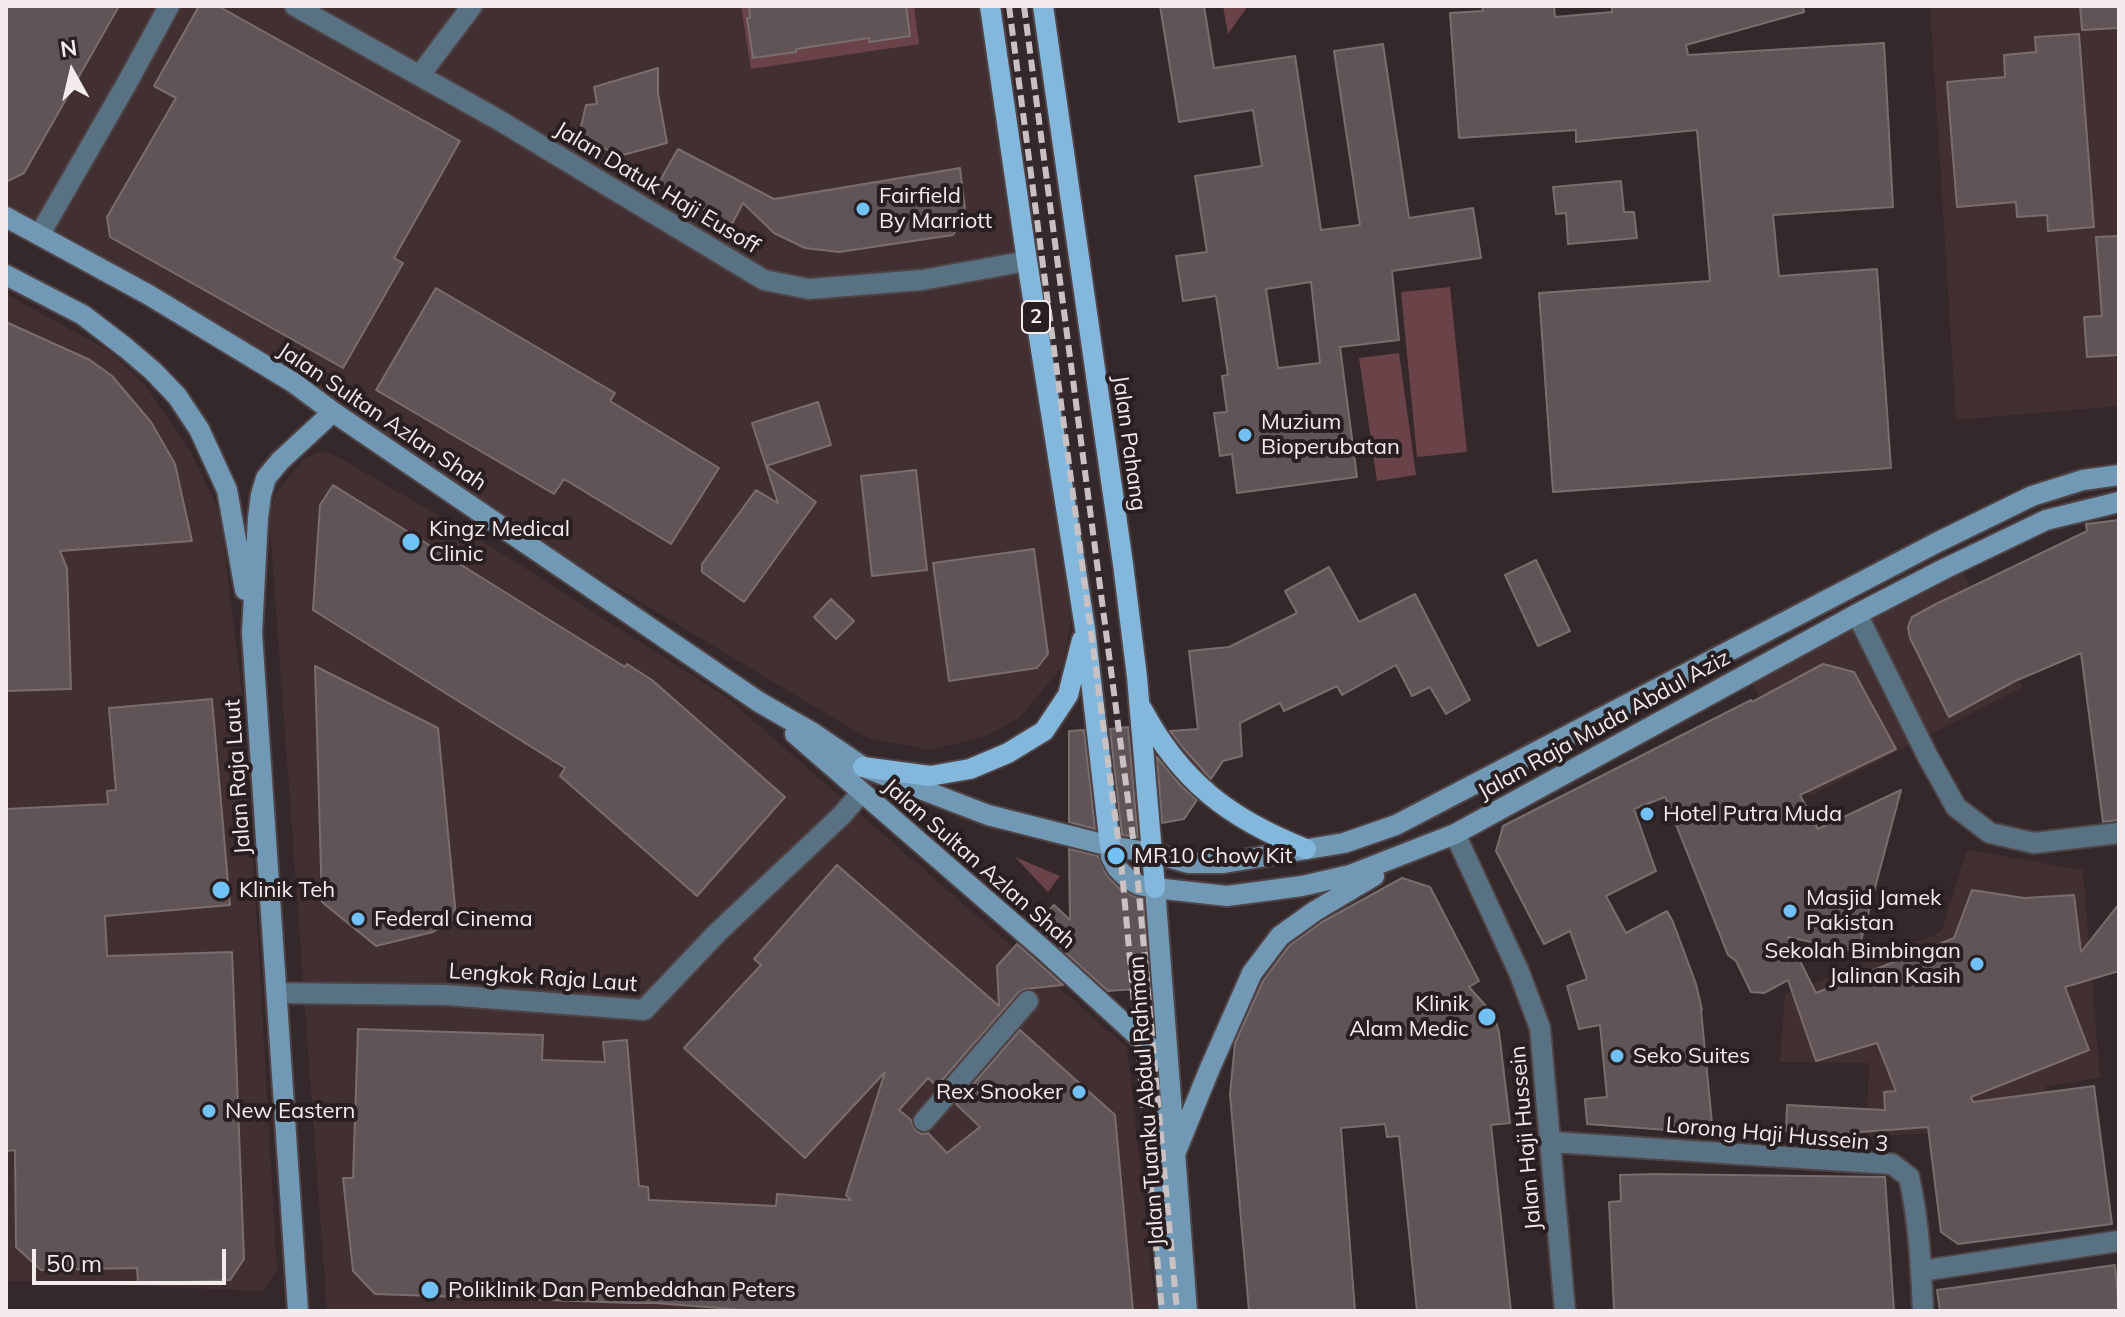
<!DOCTYPE html>
<style>
body{margin:0}
#map{position:relative;width:2125px;height:1317px;overflow:hidden;background:#34282a;font-family:Mulish,sans-serif}
canvas{display:block}
.frame{position:absolute;inset:0;border:8px solid #f3ebec;pointer-events:none}
.north{position:absolute;left:32px;top:32px;width:80px;height:80px;-webkit-text-stroke:6px #291e20;paint-order:stroke;rotate:352deg;font-size:22px;font-weight:700;line-height:32px;text-align:center;color:#f3ebec}
.north::after{content:'';display:block;margin:auto;width:28px;height:36px;background:#f3ebec;clip-path:polygon(50% 0,100% 100%,50% 72%,0 100%)}
.scale{position:absolute;left:32px;top:1249px;width:194px;height:36px;box-sizing:border-box;border:4px solid #f3ebec;border-top:0;padding-left:10px;font-size:24px;line-height:28px;white-space:nowrap;color:#f3ebec;-webkit-text-stroke:6px #291e20;paint-order:stroke}
</style>
<div id="map">
<canvas width="2125" height="1317"></canvas>
<div class="frame"></div>
<div class="north">N</div>
<div class="scale">50 m</div>
</div>
<script>
const ctx = document.querySelector('canvas').getContext('2d');
ctx.lineJoin = 'round';
function fillPath(path, color) {
  ctx.fillStyle = color;
  ctx.fill(path, 'evenodd');
}
function strokePath(path, color, width, dash) {
  ctx.strokeStyle = color;
  ctx.lineWidth = width;
  ctx.lineCap = dash ? 'butt' : 'round';
  ctx.setLineDash(dash || []);
  ctx.stroke(path);
}
function write(font, color, halo, rows, align = 'center') {
  ctx.font = font + ' Mulish,sans-serif';
  ctx.lineWidth = 8;
  ctx.setLineDash([]);
  ctx.textBaseline = 'middle';
  ctx.strokeStyle = halo;
  ctx.fillStyle = color;
  for (const [text, x, y, turn = 0] of rows) {
    ctx.save();
    ctx.translate(x, y);
    ctx.rotate((+turn || 0) * Math.PI / 180);
    ctx.textAlign = isNaN(turn) ? turn : align;
    if (halo) ctx.strokeText(text, 0, 0);
    ctx.fillText(text, 0, 0);
    ctx.restore();
  }
}
fillPath(new Path2D(`
 M6 6H984L1071 623 1062 667 1018 719 983 737 930 750 867 738 6 222Z
 M1930 6H2119V406L1956 420Z
 M6 294 108 350 145 385 190 451 216 504 223 537 242 695 258 940 277 1270 263 1291 6 1281Z
 M322 451 338 457 479 539 726 697 1127 1047 1156 1311H327L269 513 276 493 303 459Z
 M1963 573 2023 687 1810 796 1751 681Z
 M1967 850 2083 870 2100 1078 2046 1086 2052 1126 1866 1137 1869 1063 1780 1062 1785 995 1941 932Z`), '#422f32');
fillPath(new Path2D(`
 M741 6H914L919 44 751 69Z
 M1223 6H1248L1228 34Z
 M1450 287 1467 452 1417 457 1401 292Z
 M1399 353 1416 475 1377 481 1359 358Z
 M1015 857 1060 876 1048 892Z`), '#6a4349');
const building = new Path2D(`
 M6 6H119L24 173 6 182Z
 M199 6H218L460 141 394 258 403 263 343 368 110 237 107 217 176 98 154 86Z
 M749 6H906L910 36 869 42V38L796 49V52L753 58 747 18H750Z
 M1160 6H1204L1214 68 1295 56 1321 230 1360 225 1334 51 1383 44 1409 218 1473 208 1481 258 1392 271 1399 340 1340 347 1357 477 1237 493 1232 454 1220 456 1214 413 1227 412 1222 376 1228 375 1216 296 1183 301 1176 256 1207 252 1195 176 1262 166 1253 110 1179 122ZM1311 282 1320 363 1278 368 1266 289Z
 M1482 6H1554L1555 17 1612 12V6H1803L1804 12 1686 45 1688 55 1884 43 1893 207 1773 215 1779 276 1877 269 1891 468 1553 492 1539 293 1710 281 1697 130 1576 142V130L1459 138 1450 13 1483 11Z
 M2080 6H2119V28L2082 30Z
 M2079 34 2094 227 2048 231 2047 215 2017 217 2016 202 1957 207 1947 82 2005 77 2004 55 2036 52 2035 37Z
 M658 68V93L667 143 619 156 579 135 586 105 597 104 594 87Z
 M678 149 774 199 960 168 966 217 953 235 839 252 805 248 774 233 743 203 732 224 658 184Z
 M1621 181 1624 212H1634L1637 238 1568 244 1566 213 1556 214 1553 187Z
 M2119 236V355L2087 357 2084 317 2102 316 2096 237Z
 M436 288 615 393 610 401 719 468 671 544 564 479 554 494 376 390Z
 M6 322 90 360 112 376 151 422 175 464 192 541 60 551 67 568 71 689 6 691Z
 M818 402 831 445 766 466 816 502 744 602 702 572V564L756 490 778 503 752 423Z
 M916 470 927 570 872 576 861 476Z
 M333 485 625 667 627 664 652 680 785 797 697 896 560 776 565 768 313 610 320 505Z
 M2119 520V820L2103 822 2081 653 2015 681 1949 717 1910 638 1908 627 1912 617 1936 604 2087 531 2086 524Z
 M1034 549 1048 654 1037 668 949 681 933 563Z
 M1536 560 1570 631 1538 646 1505 575Z
 M1329 567 1359 622 1415 594 1470 700 1446 714 1430 687 1412 696 1396 665 1342 695 1337 686 1284 711 1280 703 1240 723 1242 756 1223 761 1211 779 1184 749 1170 731 1198 729 1189 651 1229 647 1297 613 1285 591Z
 M831 599 854 621 836 639 814 617Z
 M1823 664 1854 672 1896 749 1800 795 1818 829 1901 790 1858 952 1788 937 1816 993 1954 938 1972 890 2024 898 2074 895 2081 952 2119 904V971L2065 987 2089 1050 1971 1097 1973 1102 2094 1086 2112 1224 1958 1244 1941 1232 1928 1127 1860 1132V1134L1786 1131 1787 1105 1885 1110 1884 1092 1896 1091 1877 1043 1816 1061 1788 980 1764 993 1751 992 1736 961 1728 955 1665 797 1634 809 1656 871 1606 896 1626 933 1667 911 1673 922 1696 984 1702 1010H1701L1712 1123 1707 1133 1587 1124 1585 1099 1607 1097 1600 1025 1579 1029 1567 986 1587 979 1570 931 1544 944 1496 851 1503 826 1751 700 1752 702Z
 M315 666 438 728 455 906 454 919 433 932 376 946 322 902Z
 M212 699 230 905 105 916 107 956 232 952 244 1259 230 1280 138 1284 137 1268 41 1270 16 1247 15 1150 7 1151 6 809 108 804 107 791 116 790 109 708Z
 M1128 727 1138 837 1122 835 1110 729Z
 M1084 730 1095 829 1069 822V731Z
 M1157 757 1181 786 1197 800 1184 819 1162 823Z
 M1069 849 1098 856 1106 874 1119 888 1133 896 1143 899 1150 988 1108 991 1035 925 1054 905 1070 920Z
 M837 865 999 1006 997 966 1017 944 1063 985 1025 989 1019 992 937 1086 928 1078 899 1110 911 1120 915 1130 921 1134 928 1133 947 1153 980 1127 956 1104 1020 1030 1115 1115 1133 1311H757L656 1303H633L375 1294 353 1271 343 1178H353L358 1029 543 1035 542 1060 605 1062 603 1042 627 1040 639 1186 648 1187 649 1200 776 1206 777 1194 851 1200 846 1195 885 1072 805 1158 684 1048 761 965 754 959Z
 M1402 878 1430 887 1479 981 1469 987 1494 1015 1499 1032 1510 1123 1491 1125 1511 1311H1417L1399 1136 1387 1137 1385 1124 1341 1128 1355 1311H1249L1230 1094 1235 1043 1263 981 1289 946 1322 922Z
 M1655 1174 1885 1177 1894 1311H1614L1609 1202 1621 1201 1620 1175Z
 M2115 1265 2119 1311H1940L1937 1290Z`);
fillPath(building, '#615456');
strokePath(building, '#7a6d6e', 2);
const street = new Path2D(`
 M295 6 497 119 764 280 809 289 922 280 1027 261
 M420 75 472 6
 M40 234 127 83 169 6
 M1857 614 1928 757 1956 807 1990 833 2034 843 2119 833
 M1455 834 1519 972 1540 1028 1565 1311
 M277 993 446 995 644 1010 717 933 841 816 861 793
 M924 1121 1028 1001
 M1552 1142 1892 1164 1909 1177C1919 1221 1921 1266 1923 1311
 M1921 1271 2119 1241`);
const secondary = new Path2D(`
 M6 217 149 295 294 383 333 412 759 702 813 733 863 767 988 815 1110 846 1153 853 1188 863H1224L1344 843 1396 825 1938 542 2032 496 2083 480 2119 475
 M6 275 83 315 126 348 153 371 177 396 199 429 227 490 245 590
 M795 734 1045 951 1167 1063
 M1110 846 1111 857 1117 868 1128 879 1139 885 1155 888 1227 896 1302 886 1350 875 1455 834 1857 614 1944 569 2046 520 2119 502
 M1155 888 1187 1311
 M1166 1117 1158 1153 1169 1311
 M1175 1154 1210 1068 1252 973 1280 936 1315 911 1374 876
 M298 1311 252 633 258 518 261 495 266 478 280 461 333 412`);
const primary = new Path2D(`
 M990 6 1027 261 1085 628 1110 846
 M1043 6 1123 564 1137 677 1155 888
 M1142 709C1181 782 1230 819 1306 849
 M863 767 930 776 970 769 1008 753 1044 731 1068 695 1082 640`);
strokePath(street, '#4f4345', 24);
strokePath(secondary, '#4f4345', 24);
strokePath(primary, '#4f4345', 24);
strokePath(street, '#597283', 20);
strokePath(secondary, '#7199b5', 20);
strokePath(primary, '#83b8dc', 20);
strokePath(new Path2D(`
 M1009 6 1121 861 1162 1311
 M1024 6 1136 861 1177 1311`), '#c9c1c2', 6, [12, 6]);
for (const [x, y, r, color] of [
 [863,209,8,"#72c1f5"],
 [1245,435,8,"#72c1f5"],
 [411,542,10,"#72c1f5"],
 [1647,814,8,"#72c1f5"],
 [1116,856,10,"#72c1f5"],
 [221,890,10,"#72c1f5"],
 [1790,911,8,"#72c1f5"],
 [358,919,8,"#72c1f5"],
 [1977,964,8,"#72c1f5"],
 [1487,1017,10,"#72c1f5"],
 [1617,1056,8,"#72c1f5"],
 [1079,1092,8,"#72c1f5"],
 [209,1111,8,"#72c1f5"],
 [430,1290,10,"#72c1f5"]
]) {
  const dot = new Path2D();
  dot.arc(x, y, r, 0, 2 * Math.PI);
  ctx.fillStyle = color;
  ctx.fill(dot);
  strokePath(dot, '#291e20', 3);
}
for (const [x, y, w] of [
 [1036,317,28]
]) {
  const box = new Path2D();
  box.roundRect(x - w / 2, y - 16, w, 32, 6);
  ctx.fillStyle = '#291e20';
  ctx.fill(box);
  strokePath(box, '#f3ebec', 2);
}
write('bold 20px', '#f3ebec', null, [
 ["2",1036,317]
]);
write('22px', '#f3ebec', '#291e20', [
 ["Jalan Datuk Haji Eusoff",657,188,31],
 ["Jalan Sultan Azlan Shah",382,417,34],
 ["Jalan Pahang",1129,443,82],
 ["Jalan Raja Muda Abdul Aziz",1604,725,-29],
 ["Jalan Raja Laut",238,777,-94],
 ["Jalan Sultan Azlan Shah",979,864,41],
 ["Lengkok Raja Laut",543,978,4],
 ["Jalan Tuanku Abdul Rahman",1147,1101,-94],
 ["Lorong Haji Hussein 3",1777,1135,5],
 ["Jalan Haji Hussein",1526,1138,-95]
]);
write('22px', '#f3ebec', '#291e20', [
 ["Fairfield",879,196],
 ["By Marriott",879,221],
 ["Muzium",1261,422],
 ["Bioperubatan",1261,447],
 ["Kingz Medical",429,529],
 ["Clinic",429,554],
 ["Hotel Putra Muda",1663,814],
 ["MR10 Chow Kit",1134,856],
 ["Klinik Teh",239,890],
 ["Masjid Jamek",1806,898],
 ["Pakistan",1806,923],
 ["Federal Cinema",374,919],
 ["Sekolah Bimbingan",1961,951,"right"],
 ["Jalinan Kasih",1961,976,"right"],
 ["Klinik",1469,1004,"right"],
 ["Alam Medic",1469,1029,"right"],
 ["Seko Suites",1633,1056],
 ["Rex Snooker",1063,1092,"right"],
 ["New Eastern",225,1111],
 ["Poliklinik Dan Pembedahan Peters",448,1290]
], 'left');
</script>
